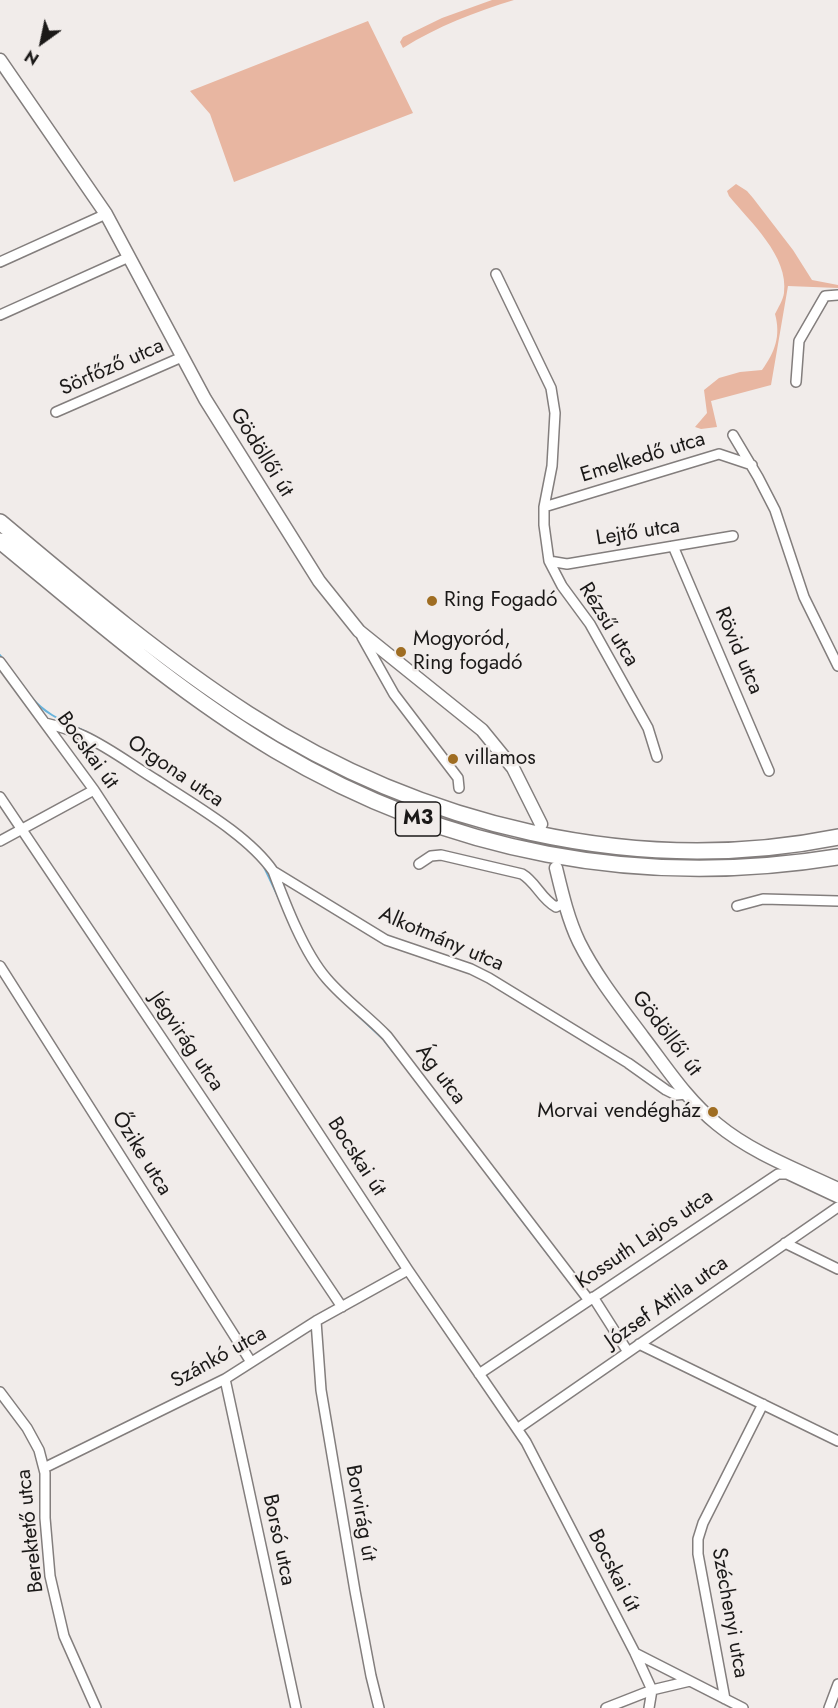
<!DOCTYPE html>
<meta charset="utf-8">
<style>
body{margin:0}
#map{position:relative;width:838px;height:1708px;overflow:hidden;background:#f1ecea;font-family:Jost,sans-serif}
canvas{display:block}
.north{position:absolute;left:12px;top:12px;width:60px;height:60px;-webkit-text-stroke:4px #f1ecea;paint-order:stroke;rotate:213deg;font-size:16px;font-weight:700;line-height:24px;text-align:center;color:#1b1918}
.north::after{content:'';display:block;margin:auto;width:21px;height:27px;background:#1b1918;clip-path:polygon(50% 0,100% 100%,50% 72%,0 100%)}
</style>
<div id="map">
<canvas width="838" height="1708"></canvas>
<div class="north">N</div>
</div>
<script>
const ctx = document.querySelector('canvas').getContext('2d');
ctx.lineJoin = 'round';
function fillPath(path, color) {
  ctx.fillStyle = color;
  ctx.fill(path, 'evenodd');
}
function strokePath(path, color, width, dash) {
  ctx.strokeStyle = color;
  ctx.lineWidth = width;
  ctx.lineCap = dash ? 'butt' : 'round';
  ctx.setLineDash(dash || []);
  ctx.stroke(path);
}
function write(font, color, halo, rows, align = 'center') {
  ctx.font = font + ' Jost,sans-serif';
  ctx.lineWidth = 5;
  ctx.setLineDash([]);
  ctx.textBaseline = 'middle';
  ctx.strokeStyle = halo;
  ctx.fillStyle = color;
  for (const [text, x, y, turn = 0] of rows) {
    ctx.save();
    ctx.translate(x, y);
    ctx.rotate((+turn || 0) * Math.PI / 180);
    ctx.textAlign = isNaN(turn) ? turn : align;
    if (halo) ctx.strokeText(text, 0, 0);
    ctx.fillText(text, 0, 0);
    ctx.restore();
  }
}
fillPath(new Path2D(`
 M492 0H514C475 12 438 26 403 48L400 42 403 37 442 18Z
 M368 21 413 113 234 182 210 114 190 91Z
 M736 184 747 191 753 198 793 250 812 280 838 285V288L788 286 771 385 711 401 717 427 701 429 695 427 707 413 704 390 719 378 740 372 762 370C775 352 781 336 775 314 778 308 783 300 784 293 789 256 750 222 729 196L727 191Z`), '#e8b6a1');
strokePath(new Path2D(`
 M0 655 27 691
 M32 698C50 720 77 725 101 740
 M264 867 281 903
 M330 988 340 999
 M349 1007 383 1039 393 1052
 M493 1183 580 1296`), '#69b4dc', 2);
const minor = new Path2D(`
 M0 262 106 214
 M496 274 551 388 555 413 552 466 544 507V525L549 561 562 586 590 624 648 728 657 757
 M0 315 129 257
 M796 382 799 341 825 296 838 295
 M56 412 182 357
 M733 435 758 477 775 510 804 597 838 666
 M544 507 719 454 752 465
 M673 546 769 771
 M549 561 567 564 733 536
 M362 637 394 694 458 778 459 788
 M0 662 94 790 408 1270 526 1442 635 1653 652 1690 649 1708
 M45 723C58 726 71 730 84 736 110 748 133 766 158 781 194 805 248 835 273 871 285 903 304 953 327 979 345 1000 368 1016 387 1036L588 1299
 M0 797 342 1307
 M0 841 94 790
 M419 864 431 856 441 855 522 874C536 882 541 899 556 907L564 903
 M273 871 386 940 471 969 489 978 628 1063 666 1090 676 1095 687 1094
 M737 906 763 899 838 901
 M0 966 251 1362
 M785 1243 838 1269
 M593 1297 628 1352
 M316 1321 321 1390 355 1591 371 1676 379 1708
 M639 1344 838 1441
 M479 1374 778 1174H787L838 1198
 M225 1379 296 1708
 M0 1392 27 1428 39 1450 45 1473V1518L50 1576 64 1636 96 1708
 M517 1429 838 1207
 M44 1468 225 1379 316 1321 408 1270
 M635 1653 743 1708
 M725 1699 698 1554V1539L703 1523 763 1404
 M606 1708 652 1690 690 1681
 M829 1708 838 1684`);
const major = new Path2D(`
 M0 60 106 214 205 399 319 581 359 631 482 730 513 768 541 824
 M556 868C562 893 568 919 579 942 596 976 620 1006 643 1037 666 1067 687 1100 717 1124 752 1153 798 1170 838 1189`);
const highway = new Path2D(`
 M0 522C80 589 160 657 248 714 420 825 634 878 838 837
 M0 541C89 614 176 691 275 750 448 853 640 889 838 857`);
strokePath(minor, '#837e7d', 12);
strokePath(major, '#837e7d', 15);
strokePath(highway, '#837e7d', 18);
strokePath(minor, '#fff', 9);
strokePath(major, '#fff', 12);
strokePath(highway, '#fff', 15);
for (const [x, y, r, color] of [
 [432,601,6,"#9f6d22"],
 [401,652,6,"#9f6d22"],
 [453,759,6,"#9f6d22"],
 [713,1112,6,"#9f6d22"]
]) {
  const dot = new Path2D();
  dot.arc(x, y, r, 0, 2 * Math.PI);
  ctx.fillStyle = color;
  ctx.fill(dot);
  strokePath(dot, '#f1ecea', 2);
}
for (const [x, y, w] of [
 [418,819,45]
]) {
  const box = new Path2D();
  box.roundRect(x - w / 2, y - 17, w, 34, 4.5);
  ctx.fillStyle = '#f1ecea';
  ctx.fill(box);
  strokePath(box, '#1b1918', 1.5);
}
write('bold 20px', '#1b1918', null, [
 ["M3",418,819]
]);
write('21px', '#1b1918', '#f1ecea', [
 ["Sörfőző utca",112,368,-24],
 ["Gödöllői út",261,453,58],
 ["Emelkedő utca",643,458,-17],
 ["Lejtő utca",638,533,-9],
 ["Rézsű utca",608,625,58],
 ["Rövid utca",738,651,67],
 ["Bocskai út",87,751,54],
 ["Orgona utca",175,772,34],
 ["Alkotmány utca",441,940,23],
 ["Gödöllői út",666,1034,53],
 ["Jégvirág utca",186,1042,56],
 ["Ág utca",440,1075,53],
 ["Őzike utca",141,1154,58],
 ["Bocskai út",356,1157,57],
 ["Kossuth Lajos utca",645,1240,-34],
 ["József Attila utca",667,1303,-35],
 ["Szánkó utca",219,1358,-29],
 ["Borvirág út",360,1513,80],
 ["Berektető utca",31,1531,-96],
 ["Borsó utca",278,1540,78],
 ["Bocskai út",613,1571,63],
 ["Széchenyi utca",729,1613,80]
]);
write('21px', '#1b1918', '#f1ecea', [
 ["Ring Fogadó",444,601],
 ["Mogyoród,",413,640],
 ["Ring fogadó",413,664],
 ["villamos",465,759],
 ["Morvai vendégház",701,1112,"right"]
], 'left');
</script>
